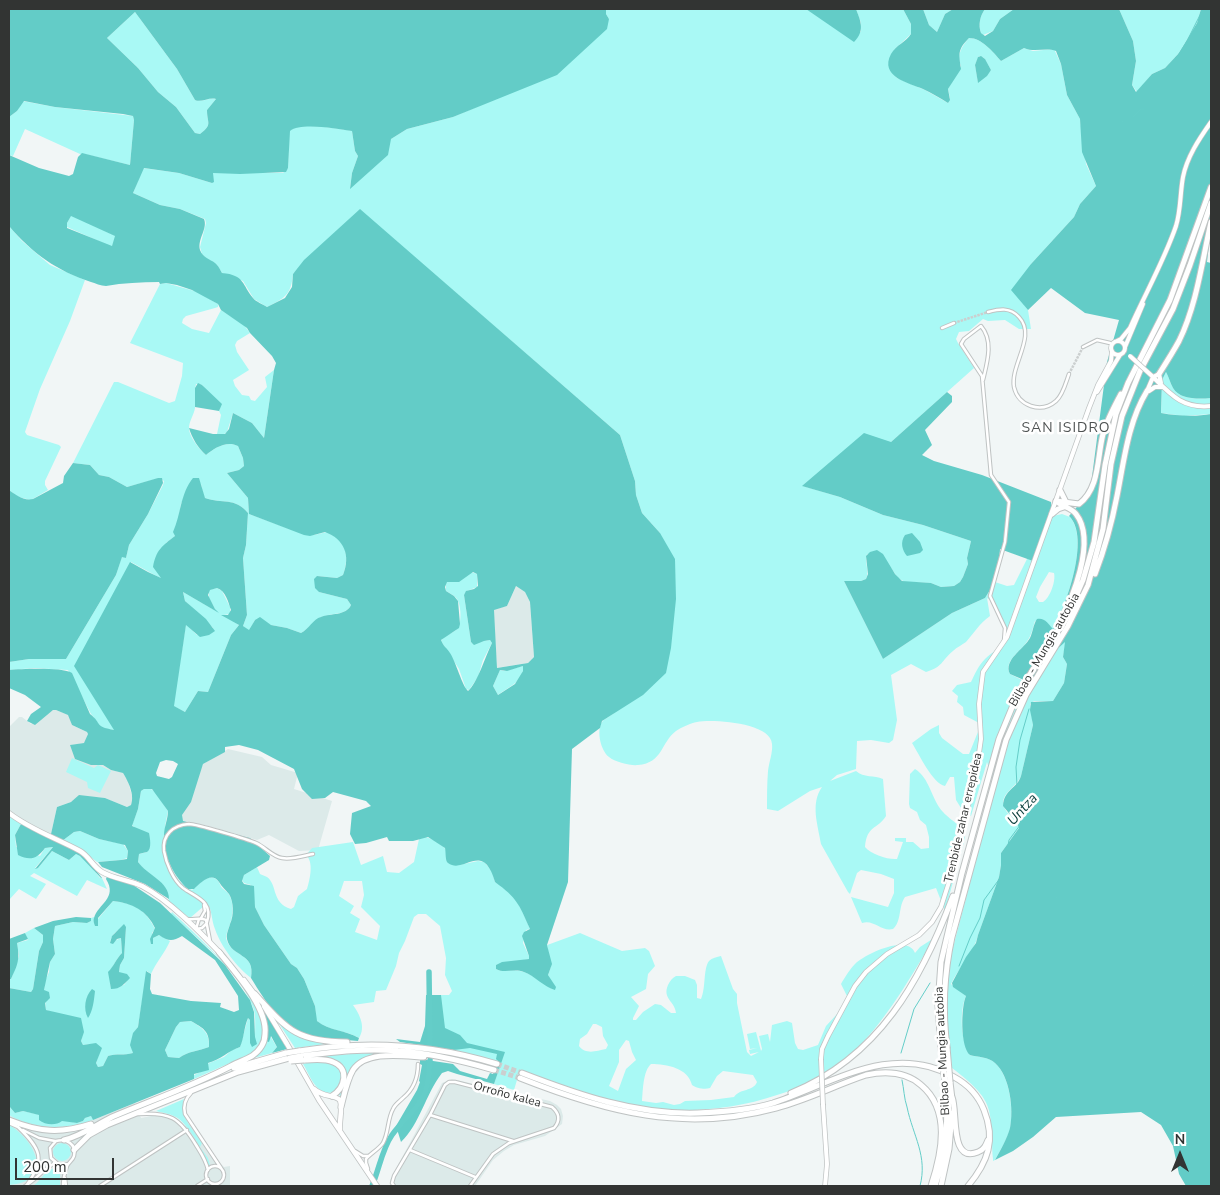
<!DOCTYPE html>
<meta charset="utf-8">
<style>
body{margin:0}
#map{position:relative;width:1220px;height:1195px;overflow:hidden;background:#f1f6f6;font-family:"Nunito Sans",sans-serif}
canvas{display:block}
.frame{position:absolute;inset:0;border:10px solid #323433;pointer-events:none}
.north{position:absolute;left:1155px;top:1130px;width:50px;height:50px;-webkit-text-stroke:4px #fff;paint-order:stroke;rotate:0deg;font-size:14px;font-weight:700;line-height:20px;text-align:center;color:#323433}
.north::after{content:'';display:block;margin:auto;width:18px;height:22px;background:#323433;clip-path:polygon(50% 0,100% 100%,50% 72%,0 100%)}
.scale{position:absolute;left:15px;top:1158px;width:99px;height:22px;box-sizing:border-box;border:2px solid #323433;border-top:0;padding-left:6px;font-size:15px;line-height:18px;white-space:nowrap;color:#323433;-webkit-text-stroke:4px #fff;paint-order:stroke}
</style>
<div id="map">
<canvas width="1220" height="1195"></canvas>
<div class="frame"></div>
<div class="north">N</div>
<div class="scale">200 m</div>
</div>
<script>
const ctx = document.querySelector('canvas').getContext('2d');
ctx.lineJoin = 'round';
function fillPath(path, color) {
  ctx.fillStyle = color;
  ctx.fill(path, 'evenodd');
}
function strokePath(path, color, width, dash) {
  ctx.strokeStyle = color;
  ctx.lineWidth = width;
  ctx.lineCap = dash ? 'butt' : 'round';
  ctx.setLineDash(dash || []);
  ctx.stroke(path);
}
function write(font, color, halo, rows, align = 'center') {
  ctx.font = font + ' "Nunito Sans",sans-serif';
  ctx.lineWidth = 5;
  ctx.setLineDash([]);
  ctx.textBaseline = 'middle';
  ctx.strokeStyle = halo;
  ctx.fillStyle = color;
  for (const [text, x, y, turn = 0] of rows) {
    ctx.save();
    ctx.translate(x, y);
    ctx.rotate((+turn || 0) * Math.PI / 180);
    ctx.textAlign = isNaN(turn) ? turn : align;
    if (halo) ctx.strokeText(text, 0, 0);
    ctx.fillText(text, 0, 0);
    ctx.restore();
  }
}
fillPath(new Path2D(`
 M516 586 525 592 530 602 534 657 528 663 497 668 493 609 507 606Z
 M53 710H56L69 715 72 725 87 732 88 734 85 743 71 745 72 748 91 764 103 765 111 770 123 773 128 781 133 800 131 805 127 807 105 798 96 797 71 802 57 807 51 834 26 824 9 810V727L19 717H22L31 724Z
 M228 749 262 757 271 765 298 773 294 789 332 801 318 850 299 851 269 835 257 840 208 826 189 822 184 824 181 817 203 764Z
 M452 1079 550 1101 557 1105 561 1109 563 1116 562 1124 545 1136 514 1145 504 1151 493 1160 475 1186H391L390 1180 442 1083Z
 M135 1103 141 1118 156 1115 169 1117 178 1123 180 1128 193 1123 219 1162 224 1167 230 1166V1186H9V1115L32 1124H82Z`), '#dceae9');
fillPath(new Path2D(`
 M606 9H806L861 32V23L856 9H903L911 24V34L895 49 890 59 891 71 897 78 925 90 948 103 950 98 948 89 961 66C956 55 962 46 969 38 982 38 993 52 1001 61L1024 48 1033 51 1054 49 1061 64 1067 95 1080 119 1086 164 1096 186 1080 204 1074 217 1031 264 1020 299 1028 310 1031 329H1019L1005 320 988 321 983 319 969 331 959 332 956 339 958 343 974 368 891 442 803 486 840 497 883 515 923 525 971 541 967 558 968 564 963 577 960 582 954 586 941 587 931 583 905 582 898 578 891 568 867 554C864 562 870 571 866 579L861 581H844L883 659 952 613 985 598 995 582 1007 586 1014 585 1027 559 1039 553 1053 516 1062 514 1070 517C1090 541 1066 605 1053 629L1035 621C1033 627 1032 634 1028 640 1022 651 1003 660 1010 674L1022 680 1066 640 1063 657 1067 664 1064 683 1053 701H1034L1030 704 1033 725 1021 776C1017 787 997 795 1005 809 1009 817 1018 819 1019 828L1001 853V865L999 877 978 935C974 953 959 967 951 984L966 996C959 1011 961 1042 970 1055 977 1057 989 1057 995 1063 1010 1076 1014 1111 1010 1129 1007 1140 1000 1150 995 1160L993 1161V1159C990 1107 996 1102 952 1068L947 1023V994L951 955 995 788 987 762 971 816 961 808 956 800 954 777H950L945 786C933 784 919 754 912 743L931 729 939 725V733L942 738 963 754H969L980 727 979 723 964 715 963 707 957 702 958 696 952 691 957 685 971 682C975 674 978 666 985 659 991 653 1001 648 1004 639 1008 629 997 604 987 598L990 616C979 624 975 632 966 642 962 645 957 647 953 651 941 661 943 667 926 672L911 664 891 675 897 720 893 740 889 743 871 740 857 741 856 769 837 775 830 781 856 771C864 778 874 775 883 779L886 816C877 830 867 825 865 847 871 854 888 860 897 859L903 842 895 841V838H906V842H913L921 849 929 848V837L926 825 920 820 917 812 910 808 909 804 910 774 915 769C930 778 931 799 943 812 953 823 960 822 965 838L945 911 936 888 905 897C898 907 902 921 893 929 881 932 874 919 862 923L851 897 888 907 894 893V879L881 874 861 870 857 873 850 894 848 892 821 844C818 825 810 804 822 787L810 791 778 811 767 809C767 796 767 783 768 771 769 762 773 752 772 744 771 723 714 719 697 722 691 723 682 727 676 731 661 742 663 763 638 765 631 766 615 762 609 757 601 751 596 731 602 722 605 718 611 716 614 713L660 533 642 513 636 495 635 481 620 435 360 210 293 274C291 295 285 298 267 307L254 299 243 281 222 273 217 265 207 259 202 254 200 247 206 223 205 219 180 209 160 205 133 193 143 168 179 173 212 183V173H283L288 168 289 131C301 121 337 129 352 131L355 151 358 156 352 173 350 188 391 139 407 129 453 117 502 96 609 19 606 14ZM979 56 984 58 991 70 978 82 975 65ZM1049 572 1054 573C1056 581 1050 598 1043 602H1039L1036 597 1040 587Z
 M923 9H953L945 14 937 32 929 25Z
 M985 9H1014L1000 19 993 31 983 35 981 33C978 25 980 16 985 9Z
 M1119 9H1201L1197 23 1179 53 1165 68 1152 74 1137 92 1132 85 1136 61 1133 41Z
 M135 12 177 69 195 100C202 103 209 97 216 99L207 110C207 124 213 124 200 134L195 133 176 107 158 92 138 68 107 38Z
 M22 101 55 107 133 116 134 120 130 165 84 154H80L25 129 13 156 9 155V117L17 111Z
 M71 215 116 236 112 247 67 227V223Z
 M9 226 22 241 50 265 85 280 70 321 40 389 26 429 25 432 27 435 59 445 61 447 45 481V485L48 490 31 500 18 497 9 490Z
 M166 283 198 292 218 304V307L215 308 186 316 183 319 182 323 192 329 209 333 221 310 244 325 250 333 237 341 235 345 237 352 249 370 233 380 235 386 242 395 249 396 251 400 255 401 267 387 265 377 274 370 264 438 252 423 233 413 227 432 223 435 217 434 221 415 219 411 220 407 202 385 196 384C194 393 196 400 195 408 194 415 189 421 189 428 189 437 200 450 206 455 214 448 227 440 238 446L243 458 244 466 239 470 227 473 248 498 249 514 287 528 314 535 327 532C331 535 338 537 341 541 348 550 347 565 343 575L337 578 317 576 319 592 347 599 351 605C346 615 334 613 325 616 315 618 310 628 301 633L287 628 271 625 255 620 249 631 243 626 247 615 243 558 246 545 248 513C235 497 222 504 205 498L203 495 201 484 191 481 181 504 178 522 174 531 175 536 166 543 162 579 131 562 114 730C109 729 102 729 98 725 95 721 95 718 91 714L68 670 35 668 9 670V662L29 659H66L116 575 122 556 126 558 129 545 148 514 163 485 164 481 160 478 127 487 109 477 99 475 90 465 73 463 114 382H118L169 403 175 401 182 376 183 363 130 343 160 284Z
 M1166 372C1169 377 1170 383 1173 388 1180 400 1199 399 1211 398V414L1184 416 1161 413 1162 380Z
 M471 572 477 574V587L467 591 464 595 471 642 472 643 490 640 492 643 483 660 478 677 469 690 466 689 459 669 441 641C445 634 452 634 457 629 462 624 461 607 458 601 456 596 451 594 446 591V582Z
 M212 589 217 588 222 591 230 607V614L224 615 239 625 231 635 208 692 198 691 185 712 173 706 186 624 197 635 213 628 185 601 183 592 216 611 209 598V590Z
 M523 666C525 681 508 687 498 695L493 686 500 670 504 671Z
 M72 758 94 768 98 765 111 771 100 793 88 788 87 782 66 772Z
 M150 788 156 793 168 811 165 826V849L174 873 180 882 192 890C198 886 209 871 218 881 220 883 220 886 222 888 224 890 226 891 228 893 235 902 233 917 229 927 228 930 226 934 226 938 231 958 256 952 251 978 237 967 221 947 215 929 212 922 212 913 209 906H204L190 918 169 903C169 879 148 878 138 862L139 854 147 852 150 841 132 825 138 809 141 791 144 789Z
 M9 815 21 824 15 835 16 847 40 856 45 848 53 847 35 868H38L52 851 69 860 76 854C87 858 93 870 100 878H102L107 889 87 880 77 896 34 873 30 876 46 884 36 899 19 889 9 900Z
 M80 831 99 839 123 844 128 851 127 858 121 860 97 862 78 847 62 841 74 832Z
 M424 837C429 837 443 844 446 850 446 850 446 857 446 858L459 865 478 861 484 862 492 871 495 882C515 892 522 909 530 929L526 930 523 943 529 956V959L496 965V969C504 973 512 969 520 971 531 973 543 983 552 989L548 975 551 966 547 945 550 944 580 933 622 951 645 948 649 951 655 966 648 974 646 989 631 997 639 1006 633 1018V1020H636L643 1012 655 1004 661 1005 671 1013H676C675 1001 662 999 668 985 670 981 672 978 676 976H685L695 980 697 985V998L701 999C706 988 703 969 709 961 712 958 717 957 721 956L733 989 737 994V1003L747 1052 751 1056 759 1052 750 1054 749 1050 757 1048 750 1049 747 1034 756 1032 761 1051 762 1049 759 1036 768 1034 770 1042 772 1025 787 1021 792 1023 795 1043 798 1049 803 1050 818 1045 826 1026 838 1013 848 998 841 984C845 977 850 969 855 964 866 953 908 934 915 953L920 947 934 938C909 980 879 1034 839 1064 833 1069 826 1072 819 1076V1077C805 1084 792 1091 777 1095 727 1112 669 1115 618 1103 585 1095 552 1082 520 1070L514 1090 494 1084 501 1063 457 1052 436 1013 438 995H449L452 991 445 975 446 958 440 926 426 914H418L414 917 405 941 399 953 396 966 386 990 376 991 374 1002 353 1005C360 1015 366 1027 359 1038 346 1030 327 1031 316 1020L315 1006 304 979 297 968 291 964 264 925 255 907 251 885 244 883 242 880 244 875 257 867 260 874C262 875 265 876 267 877 278 885 271 903 291 909L294 907 298 896 307 889C310 879 314 862 306 855L312 848 353 842 361 865 383 856 387 872 399 873 414 862 419 839ZM344 881H362L364 895 361 907 380 926 377 940 355 932 360 919 350 913 354 906 339 896ZM593 1024H596L602 1027 603 1036 608 1045 606 1049C596 1051 586 1055 579 1046L580 1039 587 1034ZM626 1040 629 1041 632 1052 636 1060 626 1069 618 1091 609 1086 619 1062V1050ZM651 1064C667 1064 688 1068 692 1085 696 1088 705 1090 710 1088L717 1076 723 1071 753 1075 757 1082C753 1092 740 1088 734 1097L711 1100 685 1101 680 1104 674 1105 663 1102 656 1103 642 1101C643 1090 643 1071 651 1064Z
 M113 901C134 903 146 910 155 929L152 933 153 938 159 935 170 941C165 953 156 962 151 974L147 971 138 1027C132 1034 130 1044 133 1053 125 1056 116 1053 108 1056L103 1066 98 1067 96 1063 101 1048 90 1044 83 1045 81 1041C90 1014 63 1017 46 1010L44 990 45 981 49 972 50 962 55 954 53 939 55 926 73 922 87 923 91 921V918L94 917 95 926 98 919ZM126 927 124 958 120 965 119 972 127 981 124 985 111 988 109 972C114 966 116 959 122 953L121 938 110 943C112 933 117 930 126 927Z
 M172 912C196 934 271 1002 263 1036 261 1044 256 1050 250 1054L194 1079V1075L200 1072 207 1064 224 1057 232 1050 240 1047 248 1018 250 1020V1043L255 1037C255 1029 256 1019 254 1010 243 975 198 939 171 914Z
 M34 928 43 935V942L39 951 33 989 31 992 9 988V979H11L19 956 17 943 28 940 25 933Z
 M276 1019C297 1039 305 1042 334 1043L295 1048Z
 M191 1021C202 1028 210 1032 209 1047 199 1051 188 1051 179 1058L168 1057 165 1050 176 1027 180 1022Z
 M270 1036 277 1047 272 1053 254 1058 262 1049Z
 M372 1053 385 1054 360 1061 342 1098 338 1094 344 1087 347 1074 341 1064 309 1058 331 1055Z
 M310 1062H324L337 1066C344 1075 342 1083 335 1092 316 1097 311 1077 303 1064Z
 M184 1099C179 1116 193 1129 202 1143L200 1147 208 1158 210 1165 208 1166C205 1153 189 1127 179 1119 172 1114 164 1113 156 1111Z
 M9 1106 15 1113 23 1111 77 1123 83 1121 85 1118 91 1116 93 1120C66 1130 35 1130 9 1115Z
 M9 1125C37 1141 54 1182 9 1185Z
 M53 1152a9 9 0 1 1 18 0a9 9 0 1 1-18 0Z
 M56 1168 60 1170V1186H33C42 1180 44 1170 56 1168Z`), '#a9f9f5');
fillPath(new Path2D(`
 M9 9H606V14L609 19 607 29 557 75 453 117 407 129 391 139 388 155 350 189 352 173 358 156 355 151 352 131C337 129 301 122 290 131L288 168 286 172 240 174 213 173 214 182 212 183 179 173 144 168 133 193 160 205 180 209 204 219C208 229 197 239 200 250 203 258 210 259 215 263 219 266 220 270 222 273 245 275 242 285 253 298 256 302 263 304 267 307L285 298 292 287 293 274 304 260 360 209 620 435 635 481 636 495 642 513 660 533 675 559 676 599 671 648 666 673 643 695 602 721 600 728 572 749 568 882 547 945 552 964 548 975 556 987 555 990C544 987 535 976 524 972 514 968 505 974 496 969V965L502 962 529 959V956L522 936 524 932 530 929C519 904 517 898 495 882 483 840 464 875 448 863 445 861 446 852 445 848L428 837 413 841H389L387 837 366 843 355 844 350 834 352 813 371 806 366 801 333 792 325 798 312 799 302 789 294 769 258 750 239 745 225 747V752L203 764 191 802 182 815 183 821 250 838 270 856 269 860 244 875 242 881 244 884 254 886 255 907 264 925 291 964 297 968 304 979 315 1006 317 1021C329 1031 346 1030 359 1038L358 1041C343 1039 327 1040 312 1036 282 1030 266 1002 251 978 256 952 231 958 227 939 226 933 229 929 230 924 234 916 234 902 229 894 226 890 222 887 219 882 212 871 200 883 194 889H188C174 877 163 855 164 835 164 827 168 819 168 811L152 789H144L141 791 138 809 132 826 149 833C150 838 152 849 147 852 144 853 141 853 139 854L138 862C147 875 169 881 169 899L145 884 102 867 98 862 121 860 127 859 128 851 125 845 99 839 80 831 74 832 62 841 51 834 57 807 71 802 79 795 105 798 127 807 131 805C135 795 128 781 123 773L111 770 103 765H91L75 759 70 745 84 743 88 734 87 732 72 725 68 715 56 710H53L35 725 27 721 31 714 41 707 25 695 9 688V670C22 669 62 667 72 673L90 714C103 724 93 726 114 730L74 666 130 562 148 572 161 578 153 567C156 550 162 546 175 536L173 532C181 515 180 494 193 478H199L205 498C222 504 235 497 248 513L246 545 243 558 247 615 243 626 249 630 255 620 260 617 271 625 287 628 301 633C309 629 313 619 321 617 331 613 346 616 351 605L347 599 319 592 315 588 314 579 317 576 337 578 343 575C351 555 344 539 325 532L310 536 304 535 249 514 248 498 227 473 239 470 244 466 243 458 238 446C227 440 214 448 206 455 198 448 192 438 189 428L213 434H225L229 429 233 413 252 423 264 438 274 370 276 363 272 356 250 333 247 328 221 310 218 304 192 290 177 285 166 283 160 284 159 282C141 282 123 283 106 286 101 286 95 283 91 282 57 271 32 253 9 226V155L39 168 69 176 73 174 78 157 82 153 130 165 134 120 133 116 123 114 55 107 24 101 17 111 9 117ZM135 12 177 69 195 100C201 103 209 97 216 99L207 110C207 124 213 124 200 134L195 133 176 107 158 92 138 68 107 38ZM71 216 115 236 112 246 67 228V223ZM473 572 477 574 478 586 474 589 466 591 464 595 471 642 474 645 484 641 490 640 492 643C486 655 477 684 468 691 462 686 456 662 450 653 447 648 443 646 441 640L459 628 460 624 458 601 454 596 446 591 445 587 447 582H459ZM516 586 525 592 530 602 534 657 528 663 497 668 494 610 507 606ZM217 588C226 591 228 602 231 610L228 615H221L239 625 231 635 208 692 198 691 185 712 174 706 186 625 200 637 209 635 215 631 206 619 185 601 183 592 219 613 215 609 208 595 210 590ZM523 666V671L515 684 498 695 493 686 500 670 507 671ZM166 760 173 761 178 764 172 777 169 779 157 776 156 773 160 762Z
 M806 9H856C861 22 865 31 854 42Z
 M903 9H923L929 25 937 32 945 14 953 9H985C980 16 978 25 981 33L985 36 993 31 1000 19 1014 9H1119L1133 41 1136 61 1132 85 1136 92 1152 74 1165 68 1179 53 1197 23 1201 9H1211V227L1207 262 1211 263V398C1199 399 1180 400 1173 388 1170 383 1169 377 1166 372L1162 380 1161 411V413C1177 416 1196 417 1211 414V1186H1186L1179 1174 1173 1146 1161 1125 1141 1112 1056 1117 1033 1137 1013 1151 995 1160C1001 1149 1007 1139 1010 1128 1014 1110 1010 1076 995 1063 989 1057 977 1057 970 1055 960 1047 961 1007 966 996L953 987 952 983 966 957 976 943 978 935 999 877 1001 865V853L1019 828 1017 823 1003 806C1004 789 1017 789 1021 776L1033 725 1030 710 1031 702 1053 701 1064 683 1067 664 1063 657 1065 642 1054 652 1041 674 1024 680 1010 674C1003 660 1024 649 1030 638 1033 632 1033 625 1037 619 1044 617 1049 624 1053 629 1066 606 1091 537 1069 516L1090 492 1107 362 1119 320 1085 313 1051 288 1028 310 1011 290 1031 264 1074 217 1080 204 1096 186 1082 152 1080 119 1067 95 1061 64 1056 51C1046 47 1035 53 1024 48L1001 61C993 52 982 38 969 38 957 50 959 54 961 69L948 89 950 100 948 103C940 98 932 93 923 89 909 83 879 77 891 54 896 45 906 42 911 34V24Z
 M981 56 985 59 991 70 987 76 978 83 975 65 978 57Z
 M198 383 202 385 222 404 219 411 195 407V388Z
 M947 392 952 396V402L925 430 932 445 922 455 934 461 982 475 1051 502 1053 516 1039 553 1033 561 1000 549 999 564 994 578 995 582 985 598 952 613 883 659 844 581H861L866 579 868 574 866 556 870 552 877 550 883 554 895 574 902 581 931 583 941 587 954 586 960 582 963 577 968 564 967 558 971 541 923 525 883 515 840 497 802 486 864 433 891 442Z
 M73 463 90 465 99 475 109 477 127 487 158 478H162L163 483 148 514 129 545 126 558 122 557 116 575 66 659H29L9 662V490C16 495 23 501 33 499L63 483 64 476Z
 M912 533 920 542 923 550 920 553 907 556C902 550 900 542 905 535Z
 M21 824 77 851 87 859 102 878H101L80 856 76 854 69 860 52 851 38 868 35 869 53 847 45 848C37 859 30 861 18 855L15 835Z
 M107 876 133 885 160 903 225 965 250 1000 254 1012 255 1037 257 1044 252 1047 250 1043V1020L248 1018C244 1027 244 1038 240 1047 228 1051 220 1060 208 1063L209 1070 194 1074V1079L93 1120 91 1116 85 1118 83 1121 77 1123 62 1121C56 1126 45 1125 39 1120V1115L23 1111 15 1113 9 1106V988L31 992 33 989 39 951 43 942V935L34 928 53 921 76 917 91 918V921L87 923 73 922 55 926 53 939 55 954 50 962 44 990 49 992 50 998 45 1003 46 1010 81 1018 84 1032 81 1041 83 1045 96 1043 102 1048 96 1063 98 1067 103 1066 108 1056C116 1053 124 1056 133 1053L130 1045 133 1033 138 1027 146 971 151 974 150 989 152 994 191 1001 221 1003 220 1007 234 1012 239 1010 238 996 215 960 182 936C172 942 168 941 159 935L153 938V944H151L150 939 155 928C147 911 133 903 113 901L98 918V926H95C94 923 93 921 94 918 98 904 118 898 106 879ZM191 1021C203 1028 210 1031 209 1047 199 1051 188 1051 179 1058L168 1057 165 1050 176 1027 180 1022Z
 M124 924 126 927 124 958 120 965 119 972 127 974 130 978C124 984 121 989 111 989L108 972C114 966 116 959 122 953L121 938 117 939 113 944 110 943 112 936Z
 M25 933 28 939 17 943C20 960 18 964 11 979H9V939Z
 M92 989 95 991C94 1000 93 1011 88 1018 83 1009 85 996 92 989Z
 M426 995H441L445 1028 460 1035 467 1043 505 1052 494 1084 457 1074 448 1071 442 1073C425 1095 420 1124 401 1142L396 1126 417 1090 420 1082 419 1081 422 1065 420 1064V1059L453 1064 460 1071 487 1079 490 1073 493 1074 498 1061 496 1059 497 1054 470 1048 454 1050 400 1042 396 1039 420 1042 425 1026Z
 M266 1013 287 1049 272 1053 277 1047 271 1036 269 1042 266 1041 267 1025 264 1016Z`), '#63ccc7');
strokePath(new Path2D(`
 M1115 132 1125 118 1133 117 1141 109H1144L1187 41 1203 9
 M1209 163 1211 157
 M1029 709 1020 740 1016 767 1017 786 1028 802 1030 813
 M1003 874 1017 881
 M1026 886 1087 909 1128 935 1191 985 1211 989
 M959 966 970 938 980 918 984 900 1003 874 1009 840 1023 821 1051 794 1114 705
 M901 1053 914 1009 930 983
 M902 1080C904 1089 904 1098 907 1107 913 1136 928 1156 920 1186`), '#64cdc8', 1);
strokePath(new Path2D(`
 M429 972 430 1047
 M372 1186C379 1170 382 1149 392 1135 402 1121 417 1110 424 1095 429 1085 429 1071 430 1060`), '#64cdc8', 5.5);
strokePath(new Path2D(`
 M954 323 988 312
 M1069 374 1083 347`), '#cbcfcf', 2.5, [2.5, 1]);
strokePath(new Path2D(`
 M497 1064 522 1073
 M494 1070 520 1078`), '#cbcfcf', 5, [5, 2.5]);
const street = new Path2D(`
 M988 312C1000 309 1010 307 1019 317 1037 336 1010 365 1014 387 1018 406 1041 414 1056 401 1063 395 1066 382 1069 374
 M942 328 954 323
 M1083 347 1097 340 1110 343
 M983 380C987 363 994 341 981 326L964 339 961 344 982 376 991 475 1009 502 1005 542 990 596 1005 628 1004 641
 M201 918 205 911 204 905
 M187 919C193 920 201 917 206 920L210 941
 M199 919 196 929 202 928 206 924
 M207 922C214 901 195 897 183 888 173 880 166 863 164 851 162 835 173 825 189 824 196 824 247 839 256 843 265 847 273 857 282 858 291 860 303 856 313 854
 M191 1093C185 1099 183 1106 185 1114L221 1168
 M138 1114C170 1112 179 1117 196 1145 201 1153 206 1160 208 1170
 M430 1115 513 1141
 M9 1123 18 1127
 M18 1127C41 1149 46 1159 26 1186
 M23 1130 39 1138 55 1141
 M410 1150 475 1177
 M355 1151 363 1156H368
 M206 1175a9 9 0 1 1 18 0a9 9 0 1 1-18 0Z
 M368 1169 366 1163V1159C371 1153 378 1150 383 1143 389 1132 387 1120 393 1109 395 1104 399 1102 403 1098 414 1089 418 1077 418 1064
 M65 1178 66 1186
 M25 1186C36 1180 43 1169 55 1163
 M63 1186C63 1180 65 1172 67 1166 69 1162 73 1160 74 1156 77 1144 66 1138 56 1141L50 1148 51 1158 59 1165 68 1164
 M100 1186 187 1130
 M197 1186 208 1179
 M394 1186 392 1183 394 1176 430 1115 445 1085 449 1082H455L552 1107C559 1113 561 1120 554 1128L509 1143 493 1154 470 1186`);
const secondary = new Path2D(`
 M1111 348a7 7 0 1 1 14 0a7 7 0 1 1-14 0Z
 M1117 341 1121 339 1130 328C1145 294 1164 261 1176 226 1181 210 1180 193 1183 177 1187 157 1199 139 1211 122
 M1125 347 1143 304
 M1152 376C1171 395 1183 409 1211 406
 M1147 391 1153 377 1159 374 1161 383
 M1149 391 1155 387H1163
 M1097 392 1120 355
 M821 1059 822 1049 828 1036 855 986 866 972 887 954 919 935 932 922 941 907 957 857 978 760 981 739 979 704 983 672 1007 637 1089 408 1098 385 1111 361 1112 351
 M823 1105 827 1164 825 1186`);
const primary = new Path2D(`
 M9 813C31 830 56 838 80 851 89 856 93 867 102 872 114 879 130 880 142 886 169 900 200 932 221 954
 M244 980 256 996
 M264 1006 287 1044 319 1100 377 1186
 M314 1089C324 1098 333 1094 340 1100 343 1109 339 1120 340 1130`);
const highway = new Path2D(`
 M1159 374C1166 363 1173 352 1179 341 1197 304 1202 261 1211 222
 M1060 490 1066 502
 M1056 501C1062 507 1071 507 1076 514 1097 541 1072 600 1058 626
 M1056 501 1079 504C1100 488 1097 457 1103 434 1107 420 1114 407 1121 394
 M1052 514 1058 509 1064 507
 M1095 574C1105 548 1112 522 1117 496 1124 461 1128 422 1147 391
 M255 994C287 1029 296 1042 347 1042
 M947 1047C942 1009 944 974 952 937L1006 740 1026 695 1068 626 1088 585 1103 529 1111 464 1122 416 1140 371 1173 309 1190 265 1211 203
 M941 1048 938 1005 941 962 962 873 999 739 1018 693 1067 617 1083 580 1094 542 1105 465 1116 414 1128 383 1170 300 1211 187
 M299 1051C365 1040 432 1044 497 1064
 M301 1056C334 1052 366 1048 398 1051 431 1053 463 1061 494 1070
 M304 1060C314 1060 324 1058 333 1062 350 1068 345 1088 332 1096
 M234 1068 286 1053
 M522 1073C579 1095 636 1115 698 1113 724 1112 749 1110 773 1103 831 1084 893 1041 954 1077 967 1084 978 1095 984 1110 996 1140 988 1162 968 1186
 M520 1078C606 1112 684 1133 776 1108 807 1100 836 1085 866 1075 885 1071 905 1071 921 1085 951 1110 942 1153 931 1186
 M950 1082 952 1099
 M791 1093C879 1057 921 981 953 896
 M952 1097C958 1111 949 1164 978 1152 984 1150 986 1145 988 1140
 M341 1107C344 1095 347 1080 353 1070 366 1050 403 1056 424 1057
 M9 1120C39 1132 60 1134 91 1124
 M64 1140C81 1136 96 1125 112 1117 152 1100 193 1086 231 1066 238 1062 245 1060 252 1056 259 1051 265 1043 265 1034 268 1008 235 972 219 952
 M74 1150 89 1135 107 1125 238 1072 289 1058
 M935 1186C946 1153 949 1117 945 1082
 M941 1186 949 1149 952 1113`);
strokePath(street, '#bfc3c3', 4.5);
strokePath(secondary, '#bfc3c3', 5.5);
strokePath(primary, '#bfc3c3', 6);
strokePath(highway, '#bfc3c3', 7);
strokePath(street, '#fff', 2.5);
strokePath(secondary, '#fff', 4);
strokePath(primary, '#fff', 4.5);
strokePath(highway, '#fff', 5);
const secondaryBridge = new Path2D(`
 M1130 356 1152 376
 M821 1059 823 1105`);
const highwayBridge = new Path2D(`
 M947 1047 950 1082
 M941 1048 945 1082
 M286 1053 299 1051
 M290 1058 301 1056
 M291 1061 304 1060`);
strokePath(secondaryBridge, '#bfc3c3', 5.5, []);
strokePath(highwayBridge, '#bfc3c3', 7, []);
strokePath(secondaryBridge, '#fff', 4);
strokePath(highwayBridge, '#fff', 5);
write('12px', '#323433', '#fff', [
 ["Bilbao - Mungia autobia",1045,650,-60],
 ["Trenbide zahar errepidea",964,818,-77],
 ["Bilbao - Mungia autobia",943,1051,-93],
 ["Orroño kalea",507,1095,15]
]);
ctx.letterSpacing = '1px';
write('14px', '#4e5252', '#fff', [
 ["SAN ISIDRO",1066,429]
]);
ctx.letterSpacing = '0px';
write('italic 14px', '#063a38', '#fff', [
 ["Untza",1023,810,-48]
]);
</script>
